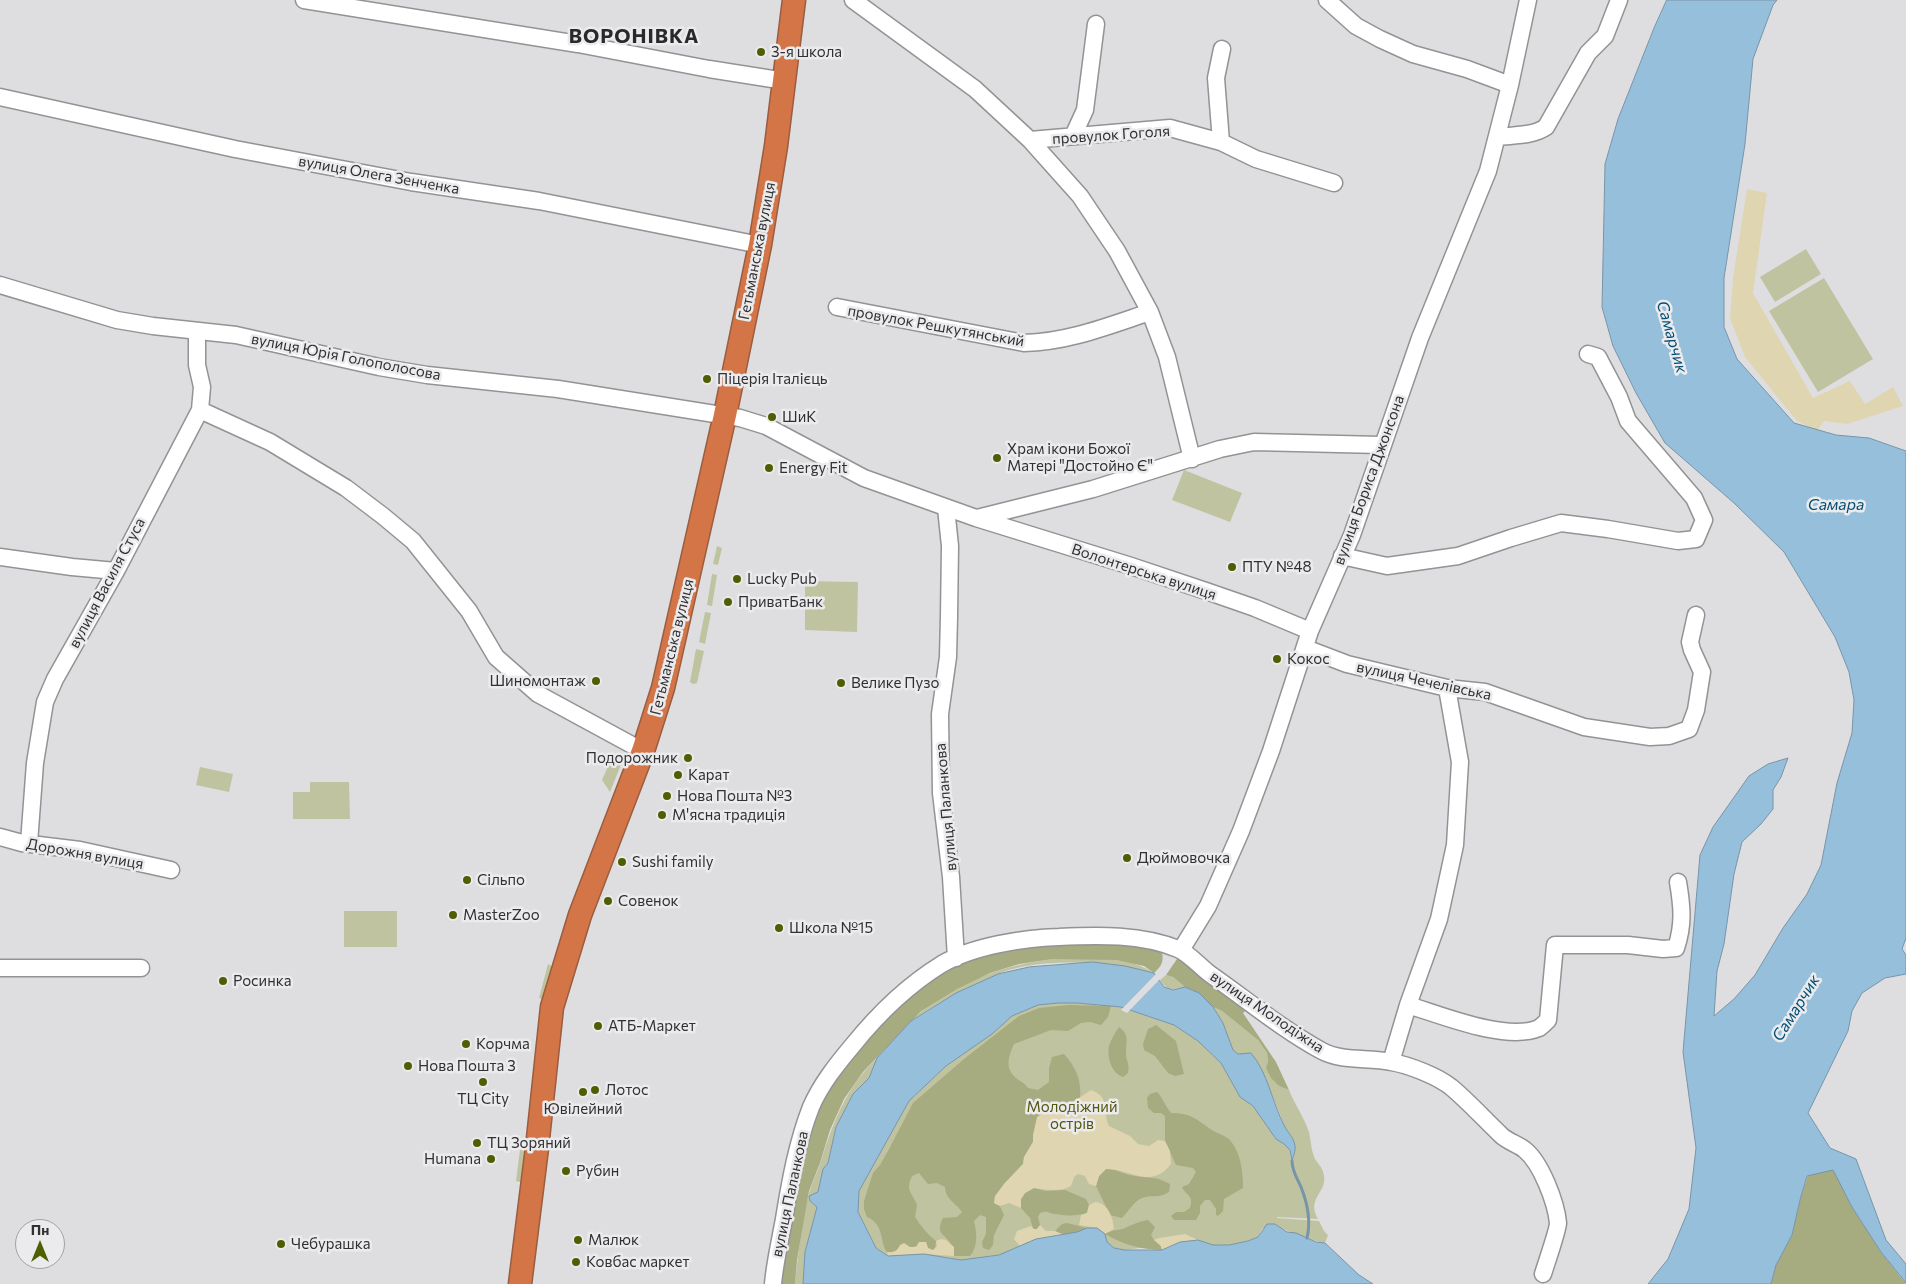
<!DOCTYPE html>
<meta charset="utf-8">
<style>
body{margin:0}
#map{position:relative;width:1906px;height:1284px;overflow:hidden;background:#dedee1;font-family:Commissioner,sans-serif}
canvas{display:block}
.north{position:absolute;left:15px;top:1219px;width:50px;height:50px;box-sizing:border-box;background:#ebebee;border:1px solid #a1a1a3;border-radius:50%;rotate:0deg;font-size:14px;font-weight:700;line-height:20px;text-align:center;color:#313132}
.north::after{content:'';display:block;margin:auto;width:18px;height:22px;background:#4d5f03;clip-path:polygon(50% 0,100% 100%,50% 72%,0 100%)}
</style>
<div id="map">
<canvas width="1906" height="1284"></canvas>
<div class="north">Пн</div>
</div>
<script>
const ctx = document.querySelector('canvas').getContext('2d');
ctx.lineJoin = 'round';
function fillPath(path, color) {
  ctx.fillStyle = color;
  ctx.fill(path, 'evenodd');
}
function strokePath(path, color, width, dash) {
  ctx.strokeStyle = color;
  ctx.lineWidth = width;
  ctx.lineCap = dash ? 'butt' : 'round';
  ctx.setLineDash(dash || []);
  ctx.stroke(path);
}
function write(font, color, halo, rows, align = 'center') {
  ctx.font = font + ' Commissioner,sans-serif';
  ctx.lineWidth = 5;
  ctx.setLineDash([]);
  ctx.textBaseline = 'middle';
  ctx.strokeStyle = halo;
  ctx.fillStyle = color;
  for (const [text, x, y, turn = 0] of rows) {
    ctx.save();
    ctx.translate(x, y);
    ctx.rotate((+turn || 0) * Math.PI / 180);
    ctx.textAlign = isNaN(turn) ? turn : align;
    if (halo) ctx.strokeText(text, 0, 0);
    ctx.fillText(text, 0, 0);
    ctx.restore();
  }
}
fillPath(new Path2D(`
 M1806 249 1821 274 1775 302 1760 277Z
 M1824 278 1873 359 1818 392 1769 311Z
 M1184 470 1242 493 1230 522 1172 500Z
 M717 546 722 548 718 565 713 564Z
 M712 574 717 575 712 606 707 605Z
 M805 581 858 582 857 632 805 630Z
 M705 612 711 613 705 644 699 642Z
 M696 649 704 651 697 683 693 684 690 682Z
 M622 762 610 792 602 780 609 764Z
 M200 767 233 774 229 792 196 785Z
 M310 782H349L350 819H293V792H310Z
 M344 911H397V947H344Z
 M1053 959C1085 959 1126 954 1154 973 1110 962 1041 956 998 974 968 987 938 1002 911 1021 937 993 981 974 1019 965 1030 962 1042 961 1053 959Z
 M548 964 553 967 543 999 539 998Z
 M1166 975 1173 977 1185 987C1173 990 1167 991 1160 980Z
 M1058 1003H1077L1121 1007 1174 1025 1198 1041 1221 1063 1240 1097 1253 1106 1276 1139 1284 1144 1290 1150 1291 1160 1295 1146 1292 1137 1285 1127 1265 1077 1251 1053 1238 1054 1233 1050 1223 1023 1213 1007 1222 1011 1258 1040 1267 1053 1268 1062 1279 1086 1289 1090C1294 1103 1305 1119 1309 1132 1311 1141 1311 1150 1315 1159 1319 1165 1323 1168 1324 1176 1327 1193 1306 1198 1318 1219L1277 1217V1218L1319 1221 1324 1231 1328 1235 1325 1243C1313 1241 1284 1231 1275 1224L1262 1229 1258 1237 1248 1241 1229 1245H1213L1198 1240 1125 1250 1114 1248 1107 1242 1077 1232 1036 1239 999 1255 961 1260 946 1257 888 1256 876 1248 858 1212 859 1191 909 1101 946 1066 992 1034 1012 1016 1038 1005Z
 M877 1058 869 1078 853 1094 836 1127 828 1163 823 1169 818 1193 809 1197 810 1201 817 1207 805 1252 803 1284H795C798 1254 802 1223 809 1193 812 1182 818 1172 821 1161 834 1120 846 1088 877 1058Z
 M520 1150H527L523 1180 520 1182 516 1181Z`), '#bfc3a0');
fillPath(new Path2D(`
 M1115 942 1156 949 1162 952C1164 962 1161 967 1154 973L1144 966 1116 960 1053 959 1019 964 990 973 957 989 921 1011 863 1072 844 1099 830 1130 820 1163 809 1191 797 1260 795 1284H778L809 1132 829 1083 873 1029 915 989 959 964 992 953 1031 946Z
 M1185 958 1250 1006 1243 1013 1276 1062 1289 1090 1279 1086 1271 1078 1266 1068 1268 1062 1267 1053 1258 1040 1222 1011 1213 1007 1199 993 1185 987 1173 977 1166 975 1177 959Z
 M1069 1005 1111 1006 1108 1017 1101 1025 1090 1022 1081 1023 1068 1031 1051 1030 1014 1044C1009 1055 1004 1068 1016 1078 1020 1082 1024 1082 1028 1088L1038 1090 1049 1082V1068L1052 1057 1064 1054C1076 1067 1082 1081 1080 1099L1058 1110 1033 1135V1142L1024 1157 1023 1164 1004 1184 994 1203 1000 1206 1004 1215 994 1235 993 1245 989 1250 983 1248 982 1242 986 1234V1217L980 1215 974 1221C977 1233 978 1247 970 1256H954C954 1253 953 1247 951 1244 944 1233 935 1234 943 1218L957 1217 962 1212C956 1203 945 1199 945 1187L937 1183 928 1184 919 1173 912 1176C905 1191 912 1192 917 1205L915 1217C920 1225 929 1236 936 1241L935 1250 933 1251 928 1248 926 1242C919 1246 894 1253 887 1252 879 1241 885 1225 867 1217L864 1209V1201L873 1173 880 1165 888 1151 913 1103 964 1059 1019 1016 1039 1008Z
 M1156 1025 1176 1041 1184 1074 1175 1076 1168 1073 1155 1056 1144 1050 1143 1044 1148 1029Z
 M1119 1027C1130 1035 1126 1041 1126 1053 1126 1061 1130 1064 1128 1073L1123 1077C1111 1073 1107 1057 1109 1046 1111 1039 1115 1033 1119 1027Z
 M1157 1092C1163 1098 1165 1106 1171 1113 1189 1113 1195 1118 1209 1128 1215 1133 1225 1135 1230 1140 1241 1153 1243 1172 1243 1188L1224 1199 1223 1211 1218 1216 1216 1215V1209L1210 1200H1205L1200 1206V1213L1196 1220H1174L1171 1216 1176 1212H1184L1190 1208C1194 1195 1187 1197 1182 1187L1189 1184 1196 1172 1193 1168 1176 1165 1165 1141V1116L1161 1113H1154L1148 1108 1147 1098 1150 1094Z
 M1106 1169C1116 1169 1121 1173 1130 1175 1147 1179 1154 1175 1170 1184L1169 1192C1159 1199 1152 1194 1142 1198 1134 1201 1128 1212 1122 1218L1110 1215 1096 1186 1099 1176Z
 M1833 1169 1852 1207 1881 1252 1906 1284H1771L1776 1265 1792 1235 1800 1200 1808 1175Z
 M1034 1188 1046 1191 1065 1190 1086 1199 1089 1205 1087 1213C1078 1216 1065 1216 1055 1214 1048 1213 1047 1210 1040 1213L1038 1217 1040 1225 1037 1229H1033L1030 1218 1021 1208V1199L1025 1193Z
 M1148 1220 1155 1227 1151 1235 1154 1240 1161 1246 1162 1250C1140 1249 1124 1245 1105 1234 1112 1229 1118 1231 1125 1228 1134 1224 1138 1222 1148 1220Z
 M1067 1223 1087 1228C1076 1233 1066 1237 1055 1231L1062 1224Z`), '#a7ab80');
fillPath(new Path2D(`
 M1747 189 1767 193 1753 293 1813 398 1850 381 1865 404 1893 387 1903 406 1847 424 1824 421 1817 431 1797 421 1745 357 1730 318 1733 278Z
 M1091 1090C1111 1097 1102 1111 1109 1126L1130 1136 1138 1144 1149 1146 1158 1140 1165 1141 1170 1151 1171 1164C1151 1190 1131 1169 1106 1169L1099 1176 1096 1186 1089 1184 1085 1176 1078 1174 1074 1177 1071 1186C1061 1192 1046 1190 1034 1188L1025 1193 1021 1199V1208L1009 1203 1000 1206 994 1203 995 1196 1004 1184 1023 1164 1024 1157 1033 1142V1135L1037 1117 1043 1113 1067 1106Z
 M1095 1202C1108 1203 1113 1217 1114 1229L1105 1234 1097 1228 1079 1225 1081 1215 1087 1213 1089 1205Z
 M1040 1225 1046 1231H1055L1064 1235 1036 1239 1020 1246 1014 1239 1017 1231 1031 1226 1034 1229H1037Z
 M1185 1234 1198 1240 1180 1242 1162 1250 1161 1246 1154 1240 1159 1238Z
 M941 1239 946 1240 954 1247V1256L924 1254 888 1256 887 1252C894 1253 897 1251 900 1245L904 1243 910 1247H916L919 1242H926L928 1248 933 1250 937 1246 936 1241Z`), '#dfd5b0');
const water = new Path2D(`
 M1667 0H1777L1773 5 1753 59 1745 144 1724 278V327L1737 359 1794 423 1836 435 1869 438 1906 451V938L1902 949 1906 955V974L1885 978 1862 993 1852 1011 1848 1031 1808 1113 1830 1148 1856 1159 1886 1240 1906 1264V1283L1881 1252 1852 1207 1833 1170 1807 1176 1800 1200 1792 1235 1776 1265 1771 1284H1648L1668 1259 1689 1209 1696 1148 1683 1052 1700 855 1713 827 1749 776 1768 764 1788 758 1781 777 1773 790V809L1761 824 1742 842 1734 874 1724 944 1717 971 1714 1016 1734 999 1755 975 1783 928 1807 894 1821 865 1837 783 1852 733 1854 700 1849 672 1835 637 1784 552 1734 503 1665 443 1636 393 1613 346 1602 307 1605 164 1618 119 1654 28Z
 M1093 962 1125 966 1154 973 1164 987 1173 990 1185 987 1199 993 1213 1007 1223 1023 1233 1050 1238 1054 1251 1053C1268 1073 1272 1102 1284 1125 1287 1132 1294 1137 1295 1146 1296 1151 1293 1156 1292 1161L1290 1150 1284 1144 1276 1139 1253 1106 1240 1097 1221 1063 1198 1041 1174 1025 1121 1007 1077 1003H1058L1038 1005 1012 1016 992 1034 946 1066 909 1101 859 1191 858 1212 876 1248 888 1256 924 1254 961 1260 999 1255 1036 1239 1077 1232 1087 1228H1097L1105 1234 1107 1242 1114 1248 1125 1250H1162L1180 1242 1198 1240 1213 1245H1229L1248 1241 1258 1237 1267 1224H1275L1287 1232 1296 1233 1316 1242 1325 1243 1359 1275 1373 1284H803L805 1252 817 1207 810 1201 809 1196 818 1192 823 1169 828 1163 836 1127 853 1094 869 1078 877 1058 911 1021 956 993 998 974 1029 967Z`);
fillPath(water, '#96bfdb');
strokePath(water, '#7894a8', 1);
fillPath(new Path2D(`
 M1157 973 1161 978 1127 1013 1121 1010Z`), '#dedee1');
strokePath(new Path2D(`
 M1292 1161C1292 1171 1297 1178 1301 1187 1307 1202 1311 1221 1307 1238`), '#7894a8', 3);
const minor = new Path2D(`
 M304 0 578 44 709 69 785 81
 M853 0 975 89 1030 140 1080 196 1117 251 1150 312 1167 357 1192 459
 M1327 0 1356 26 1380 39 1413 54 1467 69 1510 85
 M0 97 235 149 411 182 539 201 760 245
 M1073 136 1085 110 1096 24
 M1498 137C1514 135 1533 136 1546 127L1588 53 1605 36 1619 0
 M1030 140 1170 128 1221 142 1256 159 1334 183
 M1221 142 1216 78 1222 49
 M0 285 117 320 153 326 236 335 379 367 427 375 558 389 740 418 766 426 864 478 976 518 1131 566 1209 592 1255 608 1310 631
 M837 307 1024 343C1068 342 1108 326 1150 312
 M200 410 270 442 346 488 383 516 413 541 469 611 496 657 538 694 643 751
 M946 508 950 546 949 617 948 657 940 714 941 793 951 877 956 958
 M977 518 1093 489 1220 449 1254 442 1381 445
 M1342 556 1387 566 1458 556 1511 538 1561 523 1608 529 1678 541 1696 539 1704 520 1694 498 1628 421 1619 397 1598 357 1588 354
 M0 557 72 567 116 571
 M1305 648 1347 664 1447 688 1485 692 1584 727 1650 737 1669 736 1689 729 1696 710 1702 672 1692 650 1690 642 1696 615
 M0 837 22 843 80 850 171 870
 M29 843 35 763 45 702 55 679 116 571 200 410 202 387 197 365V331
 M1181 950 1208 906 1241 831 1271 751 1310 631 1352 535 1420 338 1488 171 1510 85 1528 0
 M0 968H141
 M1408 1005C1441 1015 1506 1042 1539 1028 1542 1026 1545 1023 1548 1020L1555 945H1628L1663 949 1676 948C1684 924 1682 906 1678 882
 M1391 1062 1408 1005 1439 919 1455 845 1460 762 1447 688
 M773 1284C775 1262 780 1241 784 1219 790 1182 797 1143 811 1107 821 1084 837 1064 853 1045 878 1014 908 985 942 964 973 946 1024 938 1059 937 1098 935 1142 934 1178 949 1190 954 1200 967 1210 974 1247 1000 1282 1029 1322 1051 1343 1062 1369 1057 1391 1062 1409 1065 1437 1076 1451 1087 1469 1102 1485 1120 1502 1136 1509 1142 1519 1145 1525 1150 1541 1163 1556 1202 1558 1223 1558 1230 1546 1264 1543 1274`);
const highway = new Path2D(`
 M520 1284 537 1148 552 1007 580 915 643 751 663 688 725 415 760 245 776 146 794 0`);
strokePath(minor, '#939395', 19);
strokePath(highway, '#9a5d40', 25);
strokePath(minor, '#fff', 16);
strokePath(highway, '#d37547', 22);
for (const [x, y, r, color] of [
 [761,52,5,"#4d5f03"],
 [707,379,5,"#4d5f03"],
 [772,417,5,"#4d5f03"],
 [997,458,5,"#4d5f03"],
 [769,468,5,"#4d5f03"],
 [1232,567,5,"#4d5f03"],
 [737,579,5,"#4d5f03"],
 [728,602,5,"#4d5f03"],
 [1277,659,5,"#4d5f03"],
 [596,681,5,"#4d5f03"],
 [841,683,5,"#4d5f03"],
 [688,758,5,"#4d5f03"],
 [678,775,5,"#4d5f03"],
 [667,796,5,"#4d5f03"],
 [662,815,5,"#4d5f03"],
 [1127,858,5,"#4d5f03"],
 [622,862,5,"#4d5f03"],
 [467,880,5,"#4d5f03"],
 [608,901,5,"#4d5f03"],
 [453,915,5,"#4d5f03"],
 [779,928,5,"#4d5f03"],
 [223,981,5,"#4d5f03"],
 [598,1026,5,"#4d5f03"],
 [466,1044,5,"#4d5f03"],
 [408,1066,5,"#4d5f03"],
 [483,1082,5,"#4d5f03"],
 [595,1090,5,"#4d5f03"],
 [583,1092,5,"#4d5f03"],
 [477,1143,5,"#4d5f03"],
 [491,1159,5,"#4d5f03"],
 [566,1171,5,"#4d5f03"],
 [578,1240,5,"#4d5f03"],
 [281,1244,5,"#4d5f03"],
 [576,1262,5,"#4d5f03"]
]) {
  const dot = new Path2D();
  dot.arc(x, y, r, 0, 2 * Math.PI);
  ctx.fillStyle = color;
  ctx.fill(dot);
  strokePath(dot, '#ebebee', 2);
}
write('15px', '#313132', '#ebebee', [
 ["3-я школа",771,52],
 ["Піцерія Італієць",717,379],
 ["ШиК",782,417],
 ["Храм ікони Божої",1007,449],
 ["Матері \"Достойно Є\"",1007,466],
 ["Energy Fit",779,468],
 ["ПТУ №48",1242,567],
 ["Lucky Pub",747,579],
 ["ПриватБанк",738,602],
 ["Кокос",1287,659],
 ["Шиномонтаж",586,681,"right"],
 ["Велике Пузо",851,683],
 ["Подорожник",678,758,"right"],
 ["Карат",688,775],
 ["Нова Пошта №3",677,796],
 ["М'ясна традиція",672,815],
 ["Дюймовочка",1137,858],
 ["Sushi family",632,862],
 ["Сільпо",477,880],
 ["Совенок",618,901],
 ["MasterZoo",463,915],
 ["Школа №15",789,928],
 ["Росинка",233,981],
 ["АТБ-Маркет",608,1026],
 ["Корчма",476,1044],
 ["Нова Пошта 3",418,1066],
 ["Лотос",605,1090],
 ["ТЦ City",483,1099,"center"],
 ["Ювілейний",583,1109,"center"],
 ["ТЦ Зоряний",487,1143],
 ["Humana",481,1159,"right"],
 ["Рубин",576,1171],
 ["Малюк",588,1240],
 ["Чебурашка",291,1244],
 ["Ковбас маркет",586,1262]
], 'left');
write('15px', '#313132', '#ebebee', [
 ["провулок Гоголя",1111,135,-4],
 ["вулиця Олега Зенченка",379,175,10],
 ["Гетьманська вулиця",757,251,-79],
 ["провулок Решкутянський",936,326,10],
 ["вулиця Юрія Голополосова",346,357,11],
 ["вулиця Бориса Джонсона",1369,480,-70],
 ["Волонтерська вулиця",1144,572,18],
 ["вулиця Василя Стуса",107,583,-62],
 ["Гетьманська вулиця",672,647,-76],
 ["вулиця Чечелівська",1424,681,12],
 ["вулиця Паланкова",946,807,-95],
 ["Дорожня вулиця",85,854,10],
 ["вулиця Молодіжна",1267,1012,34],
 ["вулиця Паланкова",790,1194,-78]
]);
write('15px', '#53560f', '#ebebee', [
 ["Молодіжний",1072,1107],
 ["острів",1072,1124]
]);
write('italic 16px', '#034f74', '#ebebee', [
 ["Самарчик",1672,337,74],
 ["Самара",1836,505],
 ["Самарчик",1796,1008,-58]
]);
ctx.letterSpacing = '1px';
write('bold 20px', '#29292b', '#ebebee', [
 ["ВОРОНІВКА",634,36]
]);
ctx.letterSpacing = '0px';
</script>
